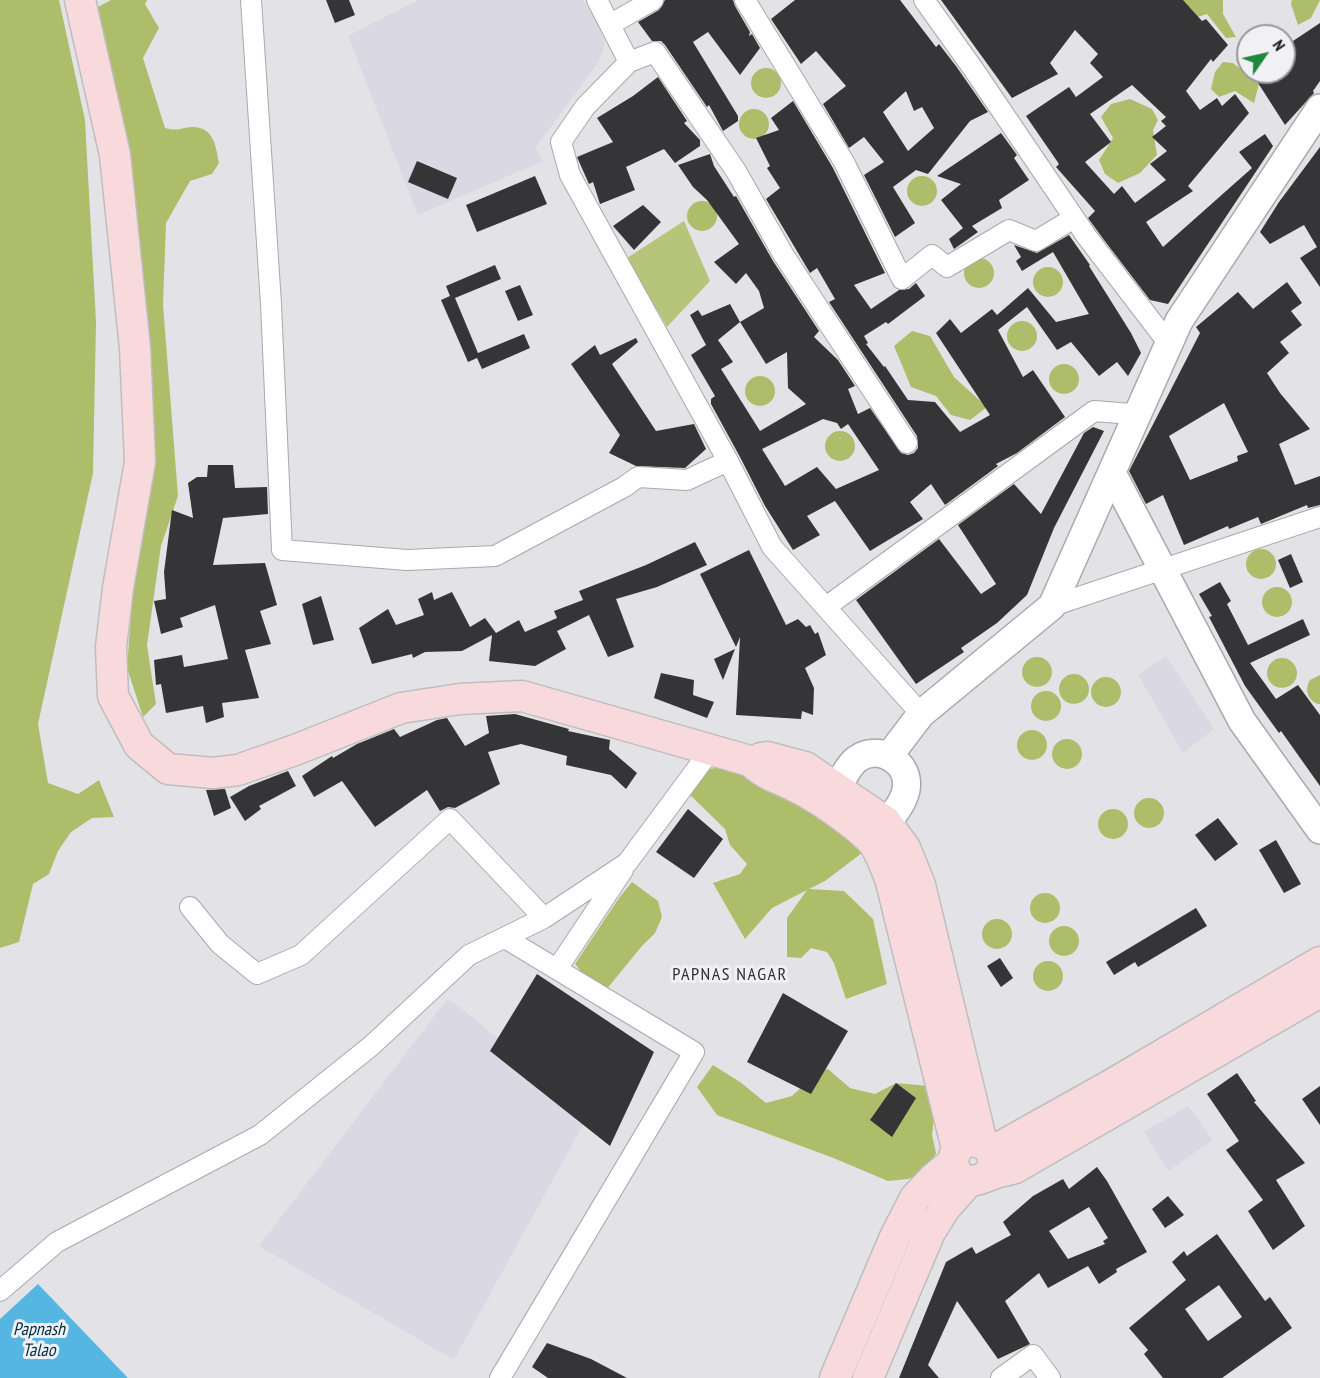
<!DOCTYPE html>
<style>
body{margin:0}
#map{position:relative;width:1320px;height:1378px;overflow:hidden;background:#e3e3e7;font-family:"PT Sans Narrow",sans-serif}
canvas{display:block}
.north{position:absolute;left:1236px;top:24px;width:60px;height:60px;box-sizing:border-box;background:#f1f0f4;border:2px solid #99999c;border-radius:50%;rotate:56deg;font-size:16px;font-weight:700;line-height:24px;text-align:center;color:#161617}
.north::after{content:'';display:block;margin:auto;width:21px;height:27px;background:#20873d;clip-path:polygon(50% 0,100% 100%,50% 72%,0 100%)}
</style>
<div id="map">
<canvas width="1320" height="1378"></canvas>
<div class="north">N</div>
</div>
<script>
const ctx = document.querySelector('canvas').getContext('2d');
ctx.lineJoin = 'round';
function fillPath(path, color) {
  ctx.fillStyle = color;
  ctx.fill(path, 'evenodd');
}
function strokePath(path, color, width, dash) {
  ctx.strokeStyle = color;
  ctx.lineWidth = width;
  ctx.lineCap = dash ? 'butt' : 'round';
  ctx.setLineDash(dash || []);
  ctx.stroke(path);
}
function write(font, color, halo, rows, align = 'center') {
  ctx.font = font + ' "PT Sans Narrow",sans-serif';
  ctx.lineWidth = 6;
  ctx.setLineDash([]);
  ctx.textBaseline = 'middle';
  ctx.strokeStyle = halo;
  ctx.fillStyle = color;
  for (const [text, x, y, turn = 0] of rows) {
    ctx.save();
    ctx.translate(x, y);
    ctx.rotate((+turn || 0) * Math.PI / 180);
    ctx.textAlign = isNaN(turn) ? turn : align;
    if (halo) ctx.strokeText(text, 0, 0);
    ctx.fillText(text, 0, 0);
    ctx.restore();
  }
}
fillPath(new Path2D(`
 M418 0H583L598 24 605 43 599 62 536 147 543 161 418 215 348 36Z
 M1166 656 1214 729 1183 753 1138 675Z
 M448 998 590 1112 454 1360 259 1246Z
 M1188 1106 1213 1140 1168 1171 1144 1132Z`), '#d9d8e3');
fillPath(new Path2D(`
 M684 221 710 281 667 327 627 258Z`), '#b7c57a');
fillPath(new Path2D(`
 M0 0H59L85 120 96 322 93 473 38 724 48 783 78 794 99 780 114 817 92 818 71 832 58 851 49 874 33 884 19 942 0 948Z
 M111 0H147L145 4 159 28 143 58 165 128C180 132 181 127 194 127 214 128 216 147 219 163L212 174 190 181 166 223 163 305 178 496 161 546 147 645 156 704 143 717 127 668 134 575 117 122 98 7Z
 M1157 0H1223V14L1236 37 1226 38 1207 14 1195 18Z
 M1292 0H1320L1311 18 1298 25 1291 4Z
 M1223 62 1233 63 1259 84 1254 103 1235 91 1219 97 1211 89 1215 72Z
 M751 83a15 15 0 1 1 30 0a15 15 0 1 1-30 0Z
 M1130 99 1152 109 1158 120 1153 130 1157 155 1140 173 1118 183 1105 174 1099 160 1113 138 1101 117 1111 104Z
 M739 124a15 15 0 1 1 30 0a15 15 0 1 1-30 0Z
 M907 191a15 15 0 1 1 30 0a15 15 0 1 1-30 0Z
 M687 216a15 15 0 1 1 30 0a15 15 0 1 1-30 0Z
 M964 273a15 15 0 1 1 30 0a15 15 0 1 1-30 0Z
 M1033 282a15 15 0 1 1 30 0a15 15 0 1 1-30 0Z
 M1007 336a15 15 0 1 1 30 0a15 15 0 1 1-30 0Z
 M912 331 930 336 954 377 987 407 970 420 951 415 936 396 911 387 894 346Z
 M1049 379a15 15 0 1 1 30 0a15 15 0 1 1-30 0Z
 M745 391a15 15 0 1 1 30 0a15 15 0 1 1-30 0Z
 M825 446a15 15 0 1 1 30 0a15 15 0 1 1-30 0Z
 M1246 564a15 15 0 1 1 30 0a15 15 0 1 1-30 0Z
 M1262 602a15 15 0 1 1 30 0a15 15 0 1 1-30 0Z
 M1022 672a15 15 0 1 1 30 0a15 15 0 1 1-30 0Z
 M1267 673a15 15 0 1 1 30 0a15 15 0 1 1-30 0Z
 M1059 689a15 15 0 1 1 30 0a15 15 0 1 1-30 0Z
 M1320 675V704H1318C1308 700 1304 690 1310 680Z
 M1091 692a15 15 0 1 1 30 0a15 15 0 1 1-30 0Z
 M1031 706a15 15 0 1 1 30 0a15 15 0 1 1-30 0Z
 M1017 745a15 15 0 1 1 30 0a15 15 0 1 1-30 0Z
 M1052 754a15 15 0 1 1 30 0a15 15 0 1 1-30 0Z
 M739 762 866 850 825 881 809 889 844 891 873 919 887 984 846 999 834 963 827 952 811 948 801 958 787 957V918L807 890 772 908 745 939 713 883 740 874 747 864 730 845 725 829 690 795 703 771Z
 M1134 813a15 15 0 1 1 30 0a15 15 0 1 1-30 0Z
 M1098 824a15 15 0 1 1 30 0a15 15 0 1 1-30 0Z
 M632 882 658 901 662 917 655 933 642 946 601 996 575 964 619 898Z
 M1030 908a15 15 0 1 1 30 0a15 15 0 1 1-30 0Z
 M982 934a15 15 0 1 1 30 0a15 15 0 1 1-30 0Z
 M1049 941a15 15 0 1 1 30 0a15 15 0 1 1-30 0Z
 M1033 976a15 15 0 1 1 30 0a15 15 0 1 1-30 0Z
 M713 1065 740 1082 766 1103 792 1096 819 1071 828 1069 850 1088 875 1094 896 1083 928 1086 935 1110 932 1135 936 1153 928 1171 908 1179 888 1181 831 1157 717 1115 697 1087Z`), '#aebd69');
fillPath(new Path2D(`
 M38 1284 128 1378H0V1319Z`), '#56b6e2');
fillPath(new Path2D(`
 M326 0H349L355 15 335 23Z
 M665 0H733L735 6 750 32 749 36 752 34 760 48 740 75 708 32 693 42 738 116V121L723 131 709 105 707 107 665 45 661 41H652L638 22 659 10Z
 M795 0H900L936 47 939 44 956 66 988 112 970 121 928 174 916 170 893 187 915 223 895 237 864 175 884 162 864 137 849 148 823 104 846 86 816 51 801 64 771 19ZM906 91 914 111 922 107 934 128 908 151 883 112Z
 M941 0H1183L1202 21 1206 19 1228 45 1213 62 1211 59 1186 91 1200 110 1217 98 1222 106 1235 94 1249 113 1188 186 1193 191 1146 222 1163 247 1252 168 1239 152 1265 134 1273 146 1168 304 1150 300 1104 240 1088 218 1095 211 1056 167 1059 164 1026 116 1069 87 1076 97 1103 77 1090 63 1098 54 1075 30 1050 63 1058 74 1012 98ZM1132 85 1166 117 1161 121 1166 126 1152 137 1167 151 1150 164 1166 180 1135 203 1122 186 1114 194 1085 162 1111 142 1090 114Z
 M1320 23V81L1313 91 1314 93 1285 125 1251 72H1284V47Z
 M658 77 687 121 684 123 700 140V146L675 163 664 149 626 167 635 190 600 204 593 182 589 184 577 157 613 142 597 118 633 96Z
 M793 101 833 168 885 273 854 285 871 309 899 290 909 289 916 283 925 296 888 324 886 322 864 336 868 343 866 344 884 367 885 366 908 400 935 402 960 432 990 415 936 333 950 319 961 333 992 309 997 315 1028 288 1056 322 1089 314 1053 252 1022 271 1016 261 1021 257 1014 245 1037 253 1069 235 1090 265 1089 266 1131 333 1141 353 1128 376 1117 362 1099 376 1071 342 1057 350 1027 307 998 330 1023 377 1033 370 1065 417 1017 453 996 464 998 466 945 505 931 484 910 502 923 519 870 551 835 501 807 516 820 535 793 550 765 506 740 457 711 404V399L715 396 691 355 706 345 690 315 698 310 702 316 730 304 740 322 764 308 759 291 746 273 736 284 714 262 739 244 707 200 693 187 678 165 710 154 714 166 734 197 736 196 773 261 819 331 814 337 838 360 855 386 848 389 858 414 870 408 901 453 908 455 914 453 918 448 917 436 829 302 835 299 817 268 810 273 766 199 780 188 767 168 770 166 756 138 779 130 771 118ZM740 322 766 364 787 352 788 388 806 404 760 431 721 369 733 362 718 340ZM823 419 837 423 841 429 848 424 879 470 836 489 817 467 785 486 762 449Z
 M1001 133 1017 155 1014 158 1029 180 999 200 1002 208 972 226 978 232 954 249 949 239 963 228 941 200 961 184 937 176Z
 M1320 147V287L1300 258 1317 247 1304 225 1270 244 1260 232 1279 202Z
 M417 161 457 178 448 199 408 182Z
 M535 176 547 204 477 232 466 205Z
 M643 205 661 222 634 250 613 226Z
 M495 265 501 279 455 298 478 353 524 334 530 348 482 369 477 358 468 362 441 300 450 296 446 286Z
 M1287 282 1302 303 1291 311 1302 325 1280 342 1289 353 1267 373 1280 393 1310 429 1279 444 1295 485 1320 476V505L1308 508 1307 505 1261 524 1258 517 1229 529 1228 526 1184 545 1163 495 1146 504 1129 471 1200 333 1196 327 1238 292 1253 309ZM1224 403 1248 452 1237 456 1238 461 1190 480 1169 436Z
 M520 285 533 315 518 321 505 291Z
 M636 338 638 342 612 364 656 431 694 424 706 449 685 468 636 466 609 453 620 435 571 364 595 345 600 355Z
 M1093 427 1104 431 1054 528 1027 595 997 623 961 648 964 652 916 684 856 600 939 539 981 594 996 584 958 525 1014 484 1041 514 1084 433Z
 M208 465H233L235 488 267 487 268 514 223 518 213 565 265 563 277 605 260 611 271 644 245 650 259 698 222 703 224 717 206 723 203 706 166 713 161 684 156 685 154 660 182 655 184 667 228 659 215 605 180 618 183 627 161 634 154 601 166 599 164 572 172 510 193 518 188 483 197 477H207Z
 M695 542 707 565 657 587 616 599 634 647 608 657 589 615 557 631 566 649 535 666 489 661 492 635 462 651 425 652 413 658 412 654 372 664 359 628 388 609 396 625 424 615 418 599 432 592 434 600 452 592 470 627 485 618 496 633 519 620 525 632 557 618 554 611 583 600 579 591 646 565Z
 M749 550 786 625 798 619 806 627 810 625 815 634 818 632 826 655 805 668 814 688 813 715 802 711 801 719 736 715 740 637 736 647 700 574Z
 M1291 554 1303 582 1290 588 1278 560Z
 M1220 582 1231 601 1227 604 1248 645 1303 619 1310 635 1250 663 1276 699 1298 685 1320 715V786L1281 731 1279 733 1245 686 1209 617 1212 616 1199 594Z
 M321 596 334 640 313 645 302 604Z
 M735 649 723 680 714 659Z
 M661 673 694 680 693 695 714 702 707 718 654 698Z
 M515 714 569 729 568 731 610 740 609 749 637 773 626 789 611 775 566 765 567 756 521 744 488 752 500 784 455 808 448 807 440 811 427 790 375 827 342 781 314 797 302 776 332 756 333 758 357 744 394 729 400 737 437 720 447 718 465 746 489 733 486 716Z
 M288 771 296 786 259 806 261 809 245 821 230 797 249 786Z
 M225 789 231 808 214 816 206 790Z
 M688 809 723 839 694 878 656 852Z
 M1218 818 1238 844 1215 861 1195 835Z
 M1276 840 1301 884 1284 893 1259 850Z
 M1196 908 1207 926 1138 967 1135 962 1114 975 1106 962Z
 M1000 958 1013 978 1001 987 987 966Z
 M537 974 654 1052 610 1146 490 1051Z
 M783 993 848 1031 811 1094 747 1062Z
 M1237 1073 1256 1101 1254 1102 1305 1163 1276 1180 1305 1226 1273 1250 1248 1211 1263 1200 1226 1150 1239 1141 1207 1094Z
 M896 1083 916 1098 892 1137 870 1120Z
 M1320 1086V1125L1302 1099Z
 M1097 1167 1107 1181 1147 1252 1116 1269 1117 1272 1099 1284 1088 1266 1048 1288 1039 1273 1005 1301 1030 1344 998 1359 957 1301 928 1365 939 1378H899L946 1262 972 1247 976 1254 1011 1235 1003 1222 1033 1196 1063 1179 1069 1189ZM1089 1207 1108 1238 1103 1241 1105 1244 1068 1259 1049 1231Z
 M1168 1196 1184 1215 1165 1228 1152 1209Z
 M1217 1234 1265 1301 1270 1297 1292 1328 1222 1378H1163L1144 1354 1148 1350 1129 1328 1186 1280 1172 1262 1184 1251 1187 1256ZM1219 1285 1242 1317 1208 1341 1185 1309Z
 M547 1343 591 1359 627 1378H548L532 1367Z`), '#353538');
const street = new Path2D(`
 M251 0 271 304 282 550 407 560 495 556 624 487 638 477 687 480 728 461
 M597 0 629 62 585 107 561 142 570 175 728 461 772 547 921 714
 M745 0 844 162 902 279 932 255 947 267 1009 230 1036 241 1074 218
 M924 0 974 70 1087 237 1169 344
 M611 24 653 0
 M629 62 655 52 736 171 783 254 907 443
 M1052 606 1320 517
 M826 607 1094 411 1131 414
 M190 907 220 944 257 974 301 955 450 819 544 918
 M557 969 623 870
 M0 1291 57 1242 260 1135 371 1046 469 955 544 918 627 863 710 751
 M500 1378 694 1052 505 938
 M1001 1378 1033 1355 1050 1378`);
const secondary = new Path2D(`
 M1112 473 1242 721 1320 830
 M889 756 921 714 1052 606 1179 321 1320 108
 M829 807C837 792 844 769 857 759 880 743 911 763 906 790 902 809 883 825 872 840`);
const primary = new Path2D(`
 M80 0 115 155 135 348 140 462 118 588 111 647 113 696 139 745 168 769 213 773 238 770 295 750 401 708 460 699 522 696 750 761C763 774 778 778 794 786 816 796 854 823 871 840 880 850 884 865 890 878L957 1149
 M761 758 767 757 805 767 886 822 905 848 920 885 982 1143
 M991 1152 1109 1086 1320 962
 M987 1176C1010 1146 961 1126 954 1157 952 1162 953 1166 956 1171 963 1186 976 1181 988 1176 996 1172 1006 1171 1015 1168L1320 992
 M835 1378 895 1237 915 1198 933 1179 953 1162
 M868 1378 930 1232 945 1208 969 1181`);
strokePath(street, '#a9a8ac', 22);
strokePath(secondary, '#a9a8ac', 30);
strokePath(primary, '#bebebe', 33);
strokePath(street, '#fff', 20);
strokePath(secondary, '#fff', 27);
strokePath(primary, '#f8dadc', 30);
ctx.letterSpacing = '1.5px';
write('18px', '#2f2e31', '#f1f0f4', [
 ["PAPNAS NAGAR",730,975]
]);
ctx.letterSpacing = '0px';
write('italic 18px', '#023042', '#f1f0f4', [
 ["Papnash",39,1330],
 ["Talao",39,1351]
]);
</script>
